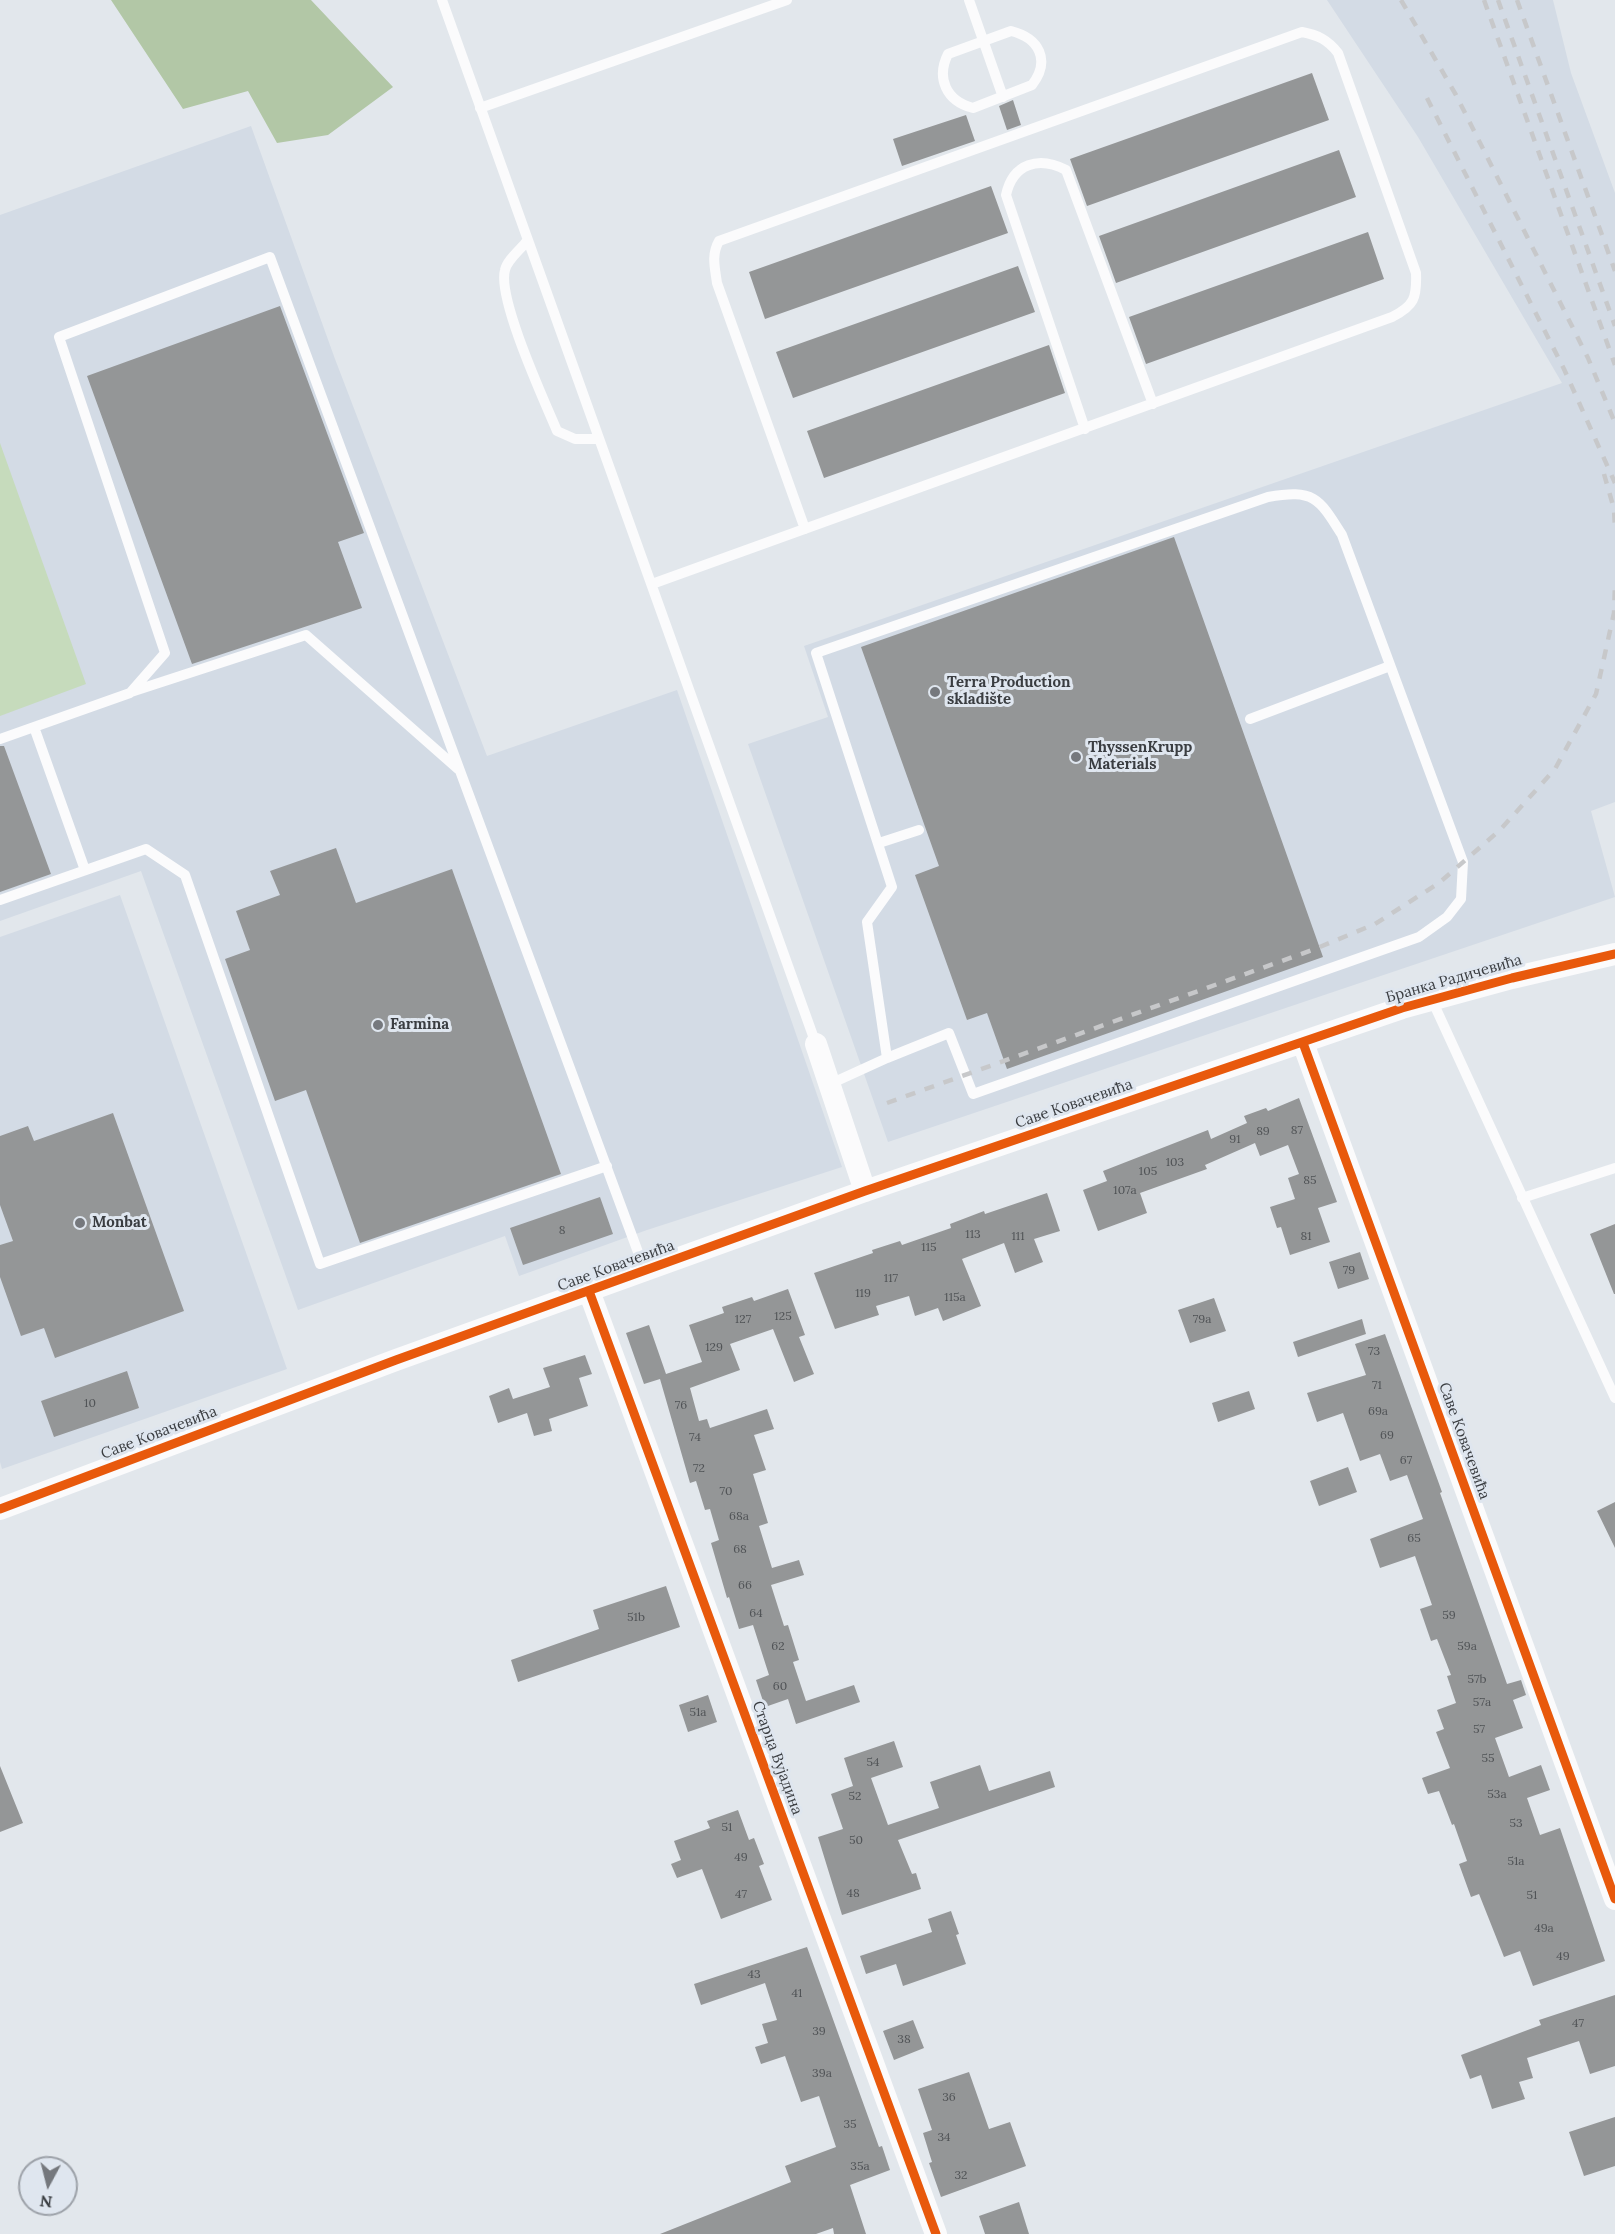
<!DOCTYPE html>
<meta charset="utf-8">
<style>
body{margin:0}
#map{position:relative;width:1615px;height:2234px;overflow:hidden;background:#e2e7ec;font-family:Lora,serif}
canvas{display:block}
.north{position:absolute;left:18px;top:2156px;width:60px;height:60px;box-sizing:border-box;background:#dfe6ef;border:2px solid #9da2a9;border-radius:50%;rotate:187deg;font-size:16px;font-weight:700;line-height:24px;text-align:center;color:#3a3d41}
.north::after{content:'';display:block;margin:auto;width:21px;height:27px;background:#75787d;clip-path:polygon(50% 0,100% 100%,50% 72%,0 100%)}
</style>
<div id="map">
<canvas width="1615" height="2234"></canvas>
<div class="north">N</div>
</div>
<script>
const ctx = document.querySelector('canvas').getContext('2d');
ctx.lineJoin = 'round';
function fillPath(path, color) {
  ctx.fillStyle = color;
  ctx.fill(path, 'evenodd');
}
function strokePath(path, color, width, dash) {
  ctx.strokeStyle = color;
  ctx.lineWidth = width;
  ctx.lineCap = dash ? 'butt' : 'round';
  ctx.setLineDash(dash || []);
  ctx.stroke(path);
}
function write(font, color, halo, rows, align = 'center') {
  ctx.font = font + ' Lora,serif';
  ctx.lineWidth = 6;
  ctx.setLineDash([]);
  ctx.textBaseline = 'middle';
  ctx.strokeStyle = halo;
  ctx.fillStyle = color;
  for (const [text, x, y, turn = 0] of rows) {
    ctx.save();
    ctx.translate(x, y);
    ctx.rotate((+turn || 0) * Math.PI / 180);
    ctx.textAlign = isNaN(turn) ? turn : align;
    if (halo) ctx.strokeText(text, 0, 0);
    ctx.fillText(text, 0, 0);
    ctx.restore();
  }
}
fillPath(new Path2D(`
 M1327 0H1553L1571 73 1615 193V802L1591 811 1615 897 888 1142 748 744 828 717 804 646 1562 383 1418 137Z
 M251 126 335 359 487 756 677 690 842 1167 647 1230 519 1276 505 1236 298 1310 141 871 0 921V215Z
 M120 895 287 1369 2 1469 0 1462V937Z`), '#d3dbe5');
fillPath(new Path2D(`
 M0 443 86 684 0 716Z`), '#c6dbbc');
fillPath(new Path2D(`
 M111 0H311L393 87 328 135 277 143 248 91 183 109Z`), '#b2c7a6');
fillPath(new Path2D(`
 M1312 73 1329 120 1087 206 1070 159Z
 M1013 100 1021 125 1007 130 999 106Z
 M966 115 975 141 902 166 893 139Z
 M1339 150 1356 197 1116 283 1099 236Z
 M991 186 1008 233 765 319 749 272Z
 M1368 232 1384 279 1146 364 1129 317Z
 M1018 266 1035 312 793 398 776 352Z
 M280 306 364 533 338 542 362 608 192 664 87 376Z
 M1049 345 1065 393 824 478 807 431Z
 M1174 537 1323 957 1007 1069 987 1013 967 1020 915 875 939 866 861 647Z
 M0 746H4L51 874 0 892Z
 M336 848 356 903 452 869 561 1174 360 1243 306 1090 275 1101 225 959 250 950 236 911 280 895 270 871Z
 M1299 1098 1337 1202 1318 1208 1330 1242 1290 1255 1281 1227 1277 1228 1270 1207 1295 1199 1288 1178 1299 1174 1288 1145 1260 1156 1255 1143 1205 1165 1207 1169 1140 1193 1147 1213 1098 1231 1083 1190 1107 1181 1103 1171 1208 1130 1211 1139 1247 1123 1244 1116 1266 1108 1268 1111Z
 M113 1113 184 1311 55 1358 44 1328 21 1336 0 1277V1245L13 1241 0 1205V1136L28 1126 34 1141Z
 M1047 1193 1060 1231 1034 1239 1043 1262 1015 1273 1004 1243 962 1259 981 1306 943 1321 938 1308 915 1316 909 1296 876 1306 879 1315 835 1329 814 1273 873 1253 872 1250 900 1241 902 1245 951 1228 950 1224 984 1211 985 1214Z
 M600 1197 613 1234 523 1265 510 1228Z
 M1615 1224V1294H1614L1590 1234Z
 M1360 1252 1369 1279 1338 1289 1329 1262Z
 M788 1289 805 1335 799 1337 814 1374 794 1382 773 1329 730 1344 740 1370 690 1388 699 1421 707 1419 710 1428 767 1409 774 1429 754 1435 766 1470 753 1474 768 1523 759 1526 772 1568 799 1560 804 1575 771 1585 784 1626 788 1625 799 1660 793 1662 806 1701 854 1685 860 1702 796 1724 788 1699 765 1707 756 1680 769 1675 753 1625 739 1629 729 1597 727 1598 711 1543 719 1540 710 1509 705 1510 696 1481 690 1483 660 1379 644 1384 626 1333 649 1325 666 1374 702 1362 689 1325 724 1313 722 1307 752 1297 754 1301Z
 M1214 1298 1226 1331 1190 1343 1178 1310Z
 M1362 1319 1366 1334 1298 1357 1293 1342Z
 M1385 1334 1442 1492 1440 1493 1507 1684 1521 1680 1526 1695 1513 1700 1523 1728 1495 1738 1509 1777 1541 1765 1550 1790 1527 1798 1540 1835 1560 1828 1605 1961 1533 1986 1520 1951 1504 1957 1479 1894 1471 1897 1459 1864 1467 1861 1454 1824 1452 1825 1439 1791 1428 1794 1422 1778 1450 1768 1436 1732 1444 1729 1437 1710 1456 1703 1447 1676 1451 1675 1437 1639 1431 1641 1420 1609 1432 1605 1415 1556 1380 1568 1370 1539 1423 1519 1407 1475 1390 1481 1380 1454 1360 1461 1343 1413 1317 1422 1307 1393 1366 1375 1355 1344Z
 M585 1355 592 1374 579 1378 588 1406 549 1419 552 1431 534 1436 527 1413 498 1423 489 1396 509 1388 513 1399 550 1387 543 1368Z
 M127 1371 139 1408 54 1437 41 1401Z
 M1249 1391 1255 1409 1218 1422 1212 1403Z
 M1348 1467 1357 1492 1319 1506 1310 1481Z
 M1615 1502V1548L1597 1511Z
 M666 1586 680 1627 518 1682 511 1660 599 1629 593 1610Z
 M708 1695 717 1722 688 1732 679 1705Z
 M894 1741 903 1767 871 1778 888 1825 939 1808 930 1782 980 1765 989 1791 1050 1771 1055 1787 898 1840 912 1874 916 1873 921 1889 842 1915 818 1837 843 1829 831 1794 853 1786 844 1758Z
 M0 1766 23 1823 0 1832Z
 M738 1810 749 1840 754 1838 764 1864 759 1866 772 1900 721 1919 702 1869 677 1878 671 1864 681 1860 674 1841 710 1828 707 1821Z
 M951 1911 959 1934 956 1935 966 1964 903 1986 896 1964 866 1974 860 1956 932 1932 928 1919Z
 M807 1947 879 2147 882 2146 890 2170 850 2185 866 2234H834L833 2228 816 2234H660L791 2182 785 2166 836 2147 819 2096 801 2102 785 2056 761 2064 755 2047 768 2043 762 2024 777 2020 765 1983 701 2005 694 1984Z
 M1615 1995V2066L1590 2074 1579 2041 1527 2058 1533 2078 1519 2082 1525 2099 1492 2109 1481 2075 1470 2079 1461 2055 1541 2025 1539 2020Z
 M913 2020 924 2048 894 2060 883 2031Z
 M969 2072 989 2129 1010 2122 1026 2166 941 2197 929 2163 932 2162 923 2133 932 2130 918 2089Z
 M1615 2117V2166L1584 2176 1569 2132Z
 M1019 2202 1029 2234H985L979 2216Z`), '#949697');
strokePath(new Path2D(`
 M442 0 816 1044
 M969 0 1003 97
 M1011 31C1039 38 1051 60 1032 85L973 108C946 101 936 78 948 54Z
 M480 108 787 0
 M527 241C521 249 507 260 505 270 497 298 544 400 557 431L575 439H599
 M1085 429 1006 195C1013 163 1039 156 1066 170L1153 404
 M652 584 1392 317C1414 306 1417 298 1416 273L1338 53C1328 40 1318 35 1302 32L719 241C711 255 715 268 717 283L805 529
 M131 692 306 635 458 769
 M1250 719 1390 666
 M34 727 85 870
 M0 739 130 693 165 653 59 337 270 257 645 1271
 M879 843 919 830
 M0 900 146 849 185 875 320 1264 607 1166
 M1432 1000 1615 1398
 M830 1084 887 1058 867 922 892 887 816 653 1268 497C1314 489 1319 498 1342 535L1463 862 1461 899 1447 917 1419 937 973 1094 949 1033 887 1058
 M1522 1198 1615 1168`), '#fbfbfc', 10);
strokePath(new Path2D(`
 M1303 1043 1615 1899
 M816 1044 865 1191
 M589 1291 936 2234
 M0 1509 396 1360 865 1191 1402 1008 1512 978 1615 954`), '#fbfbfc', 22);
strokePath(new Path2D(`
 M1401 0 1456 95 1588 358 1615 423
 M1484 0 1615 365
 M1498 0 1615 326
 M1517 0 1615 271
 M1427 98 1564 369 1615 483
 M1604 474 1614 509 1615 529
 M887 1103 1315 949 1375 924 1439 883 1500 830 1555 769 1596 694 1614 613 1615 584`), '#c7c8ca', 4.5, [10, 10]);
strokePath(new Path2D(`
 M1303 1043 1615 1899
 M589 1291 936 2234
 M0 1509 396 1360 865 1191 1402 1008 1512 978 1615 954`), '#e8590c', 9);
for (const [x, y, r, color] of [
 [935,692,6,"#75787d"],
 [1076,757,6,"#75787d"],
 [378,1025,6,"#75787d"],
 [80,1223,6,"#75787d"]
]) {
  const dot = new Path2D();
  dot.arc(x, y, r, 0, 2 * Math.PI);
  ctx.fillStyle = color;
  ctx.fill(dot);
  strokePath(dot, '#dfe6ef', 2);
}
write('12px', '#505356', null, [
 ["87",1297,1131],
 ["89",1263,1132],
 ["91",1235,1140],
 ["103",1175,1163],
 ["105",1148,1172],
 ["85",1310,1181],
 ["107a",1125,1191],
 ["8",562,1231],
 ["113",973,1235],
 ["111",1018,1237],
 ["81",1306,1237],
 ["115",929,1248],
 ["79",1349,1271],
 ["117",891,1279],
 ["119",863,1294],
 ["115a",955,1298],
 ["125",783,1317],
 ["127",743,1320],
 ["79a",1202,1320],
 ["129",714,1348],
 ["73",1374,1352],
 ["71",1377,1386],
 ["10",90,1404],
 ["76",681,1406],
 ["69a",1378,1412],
 ["69",1387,1436],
 ["74",695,1438],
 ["67",1406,1461],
 ["72",699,1469],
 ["70",726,1492],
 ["68a",739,1517],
 ["65",1414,1539],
 ["68",740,1550],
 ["66",745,1586],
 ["64",756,1614],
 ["59",1449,1616],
 ["51b",636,1618],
 ["62",778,1647],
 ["59a",1467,1647],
 ["57b",1477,1680],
 ["60",780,1687],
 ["57a",1482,1703],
 ["51a",698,1713],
 ["57",1479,1730],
 ["55",1488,1759],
 ["54",873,1763],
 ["53a",1497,1795],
 ["52",855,1797],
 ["53",1516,1824],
 ["51",727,1828],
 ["50",856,1841],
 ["49",741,1858],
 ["51a",1516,1862],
 ["48",853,1894],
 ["47",741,1895],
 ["51",1532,1896],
 ["49a",1544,1929],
 ["49",1563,1957],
 ["43",754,1975],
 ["41",797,1994],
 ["47",1578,2024],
 ["39",819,2032],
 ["38",904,2040],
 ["39a",822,2074],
 ["36",949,2098],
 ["35",850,2125],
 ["34",944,2138],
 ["35a",860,2167],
 ["32",961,2176]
]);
write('bold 15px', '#3a3d41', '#dfe6ef', [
 ["Terra Production",947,683],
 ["skladište",947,700],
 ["ThyssenKrupp",1088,748],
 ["Materials",1088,765],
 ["Farmina",390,1025],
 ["Monbat",92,1223]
], 'left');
write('15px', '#3a3d41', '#dfe6ef', [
 ["Бранка Радичевића",1454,979,-16],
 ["Саве Ковачевића",1074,1104,-19],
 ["Саве Ковачевића",616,1266,-20],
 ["Саве Ковачевића",159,1433,-21],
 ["Саве Ковачевића",1464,1441,70],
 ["Старца Вујадина",777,1758,70]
]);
</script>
